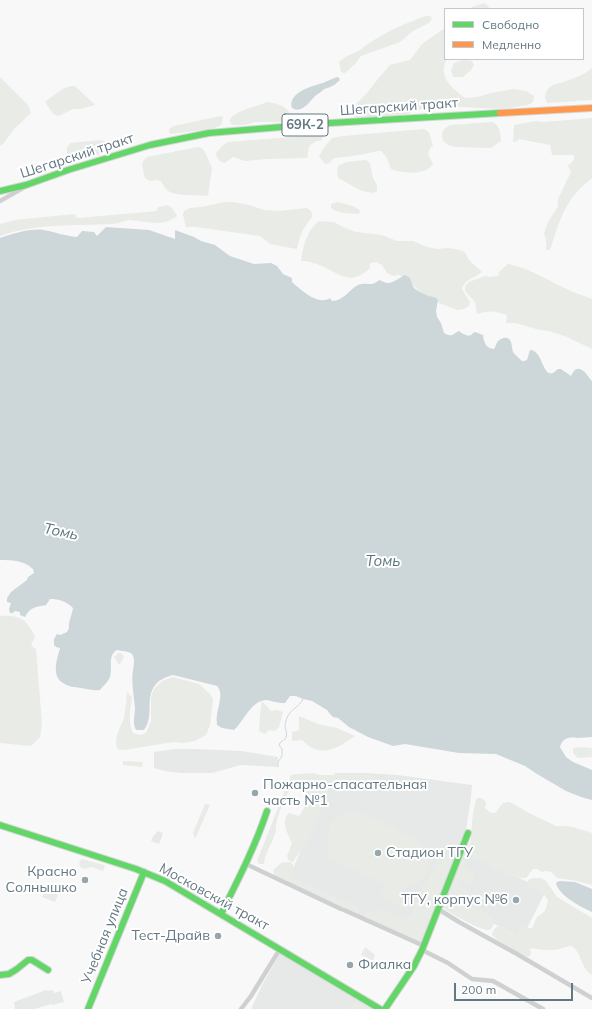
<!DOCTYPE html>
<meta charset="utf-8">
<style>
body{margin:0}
#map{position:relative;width:592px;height:1009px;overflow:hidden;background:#f8f8f8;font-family:Mulish,sans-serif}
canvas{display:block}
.legend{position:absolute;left:444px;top:8px;width:140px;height:52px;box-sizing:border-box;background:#fff;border:1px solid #c1c9cd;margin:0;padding:5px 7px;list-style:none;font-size:12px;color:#637883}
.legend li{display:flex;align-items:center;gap:8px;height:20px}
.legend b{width:20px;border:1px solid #c1c9cd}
.scale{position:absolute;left:454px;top:983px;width:119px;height:18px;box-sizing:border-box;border:2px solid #637883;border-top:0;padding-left:5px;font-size:12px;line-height:14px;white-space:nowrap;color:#637883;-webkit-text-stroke:3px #fff;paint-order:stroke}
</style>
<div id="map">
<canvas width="592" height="1009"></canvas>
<ul class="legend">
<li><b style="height:5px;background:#63d668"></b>Свободно</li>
<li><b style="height:5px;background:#ff974d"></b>Медленно</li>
</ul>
<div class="scale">200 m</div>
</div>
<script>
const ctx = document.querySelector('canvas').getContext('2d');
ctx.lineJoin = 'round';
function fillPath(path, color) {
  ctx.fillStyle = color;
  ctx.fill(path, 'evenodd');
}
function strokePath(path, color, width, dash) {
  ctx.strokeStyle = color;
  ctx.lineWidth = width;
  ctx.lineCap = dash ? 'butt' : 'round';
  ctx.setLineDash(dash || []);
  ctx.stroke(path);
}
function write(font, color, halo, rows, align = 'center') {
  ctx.font = font + ' Mulish,sans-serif';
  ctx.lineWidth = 4;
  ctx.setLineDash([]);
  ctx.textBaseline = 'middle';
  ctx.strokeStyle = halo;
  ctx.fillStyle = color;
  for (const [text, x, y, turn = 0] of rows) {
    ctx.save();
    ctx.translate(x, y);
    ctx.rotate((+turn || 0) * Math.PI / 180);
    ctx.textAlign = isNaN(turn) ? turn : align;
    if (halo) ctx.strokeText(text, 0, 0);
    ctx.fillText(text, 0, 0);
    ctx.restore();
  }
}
fillPath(new Path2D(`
 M174 749H194L242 751 278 757 277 767 241 765 212 773H181L164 771 154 768V752Z
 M335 773H368L398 775 472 785 471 798 466 830 463 841 422 944 287 882Z
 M157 831 163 833 159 844 151 841 154 835H155Z
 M464 851 546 891 522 938 445 899Z
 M281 952 372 1009H251L263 983Z
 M46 990 47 991 53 990 54 993 61 991 64 1002 53 1005 51 1004 35 1009H15L14 1002Z`), '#e7e9e9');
fillPath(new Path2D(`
 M484 3 488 6 490 9H470L472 7Z
 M426 16H430L432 19 429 23 413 31 400 42 361 56 356 63 345 73 341 72 339 62C345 56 353 54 360 50 363 48 365 46 368 44 385 32 406 23 426 16Z
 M445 28V59H447C437 76 452 88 465 98L478 97 491 93 514 89 526 91 534 96 533 102 528 105 502 109 442 106 417 110 408 114 364 118 355 117 350 113 354 106 367 93 378 79 390 65 410 60 422 44Z
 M463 60 472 61 474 65 471 70 463 77H453L451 70 454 63Z
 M592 68V100L547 103C544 98 545 92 549 88 553 84 558 84 563 82 573 79 584 75 592 68Z
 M0 77 28 105 31 113 14 129 4 143 0 146Z
 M70 86H75L95 105 80 109H73L58 116 53 114 45 102 61 90Z
 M268 102C279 104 290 107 291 119L286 122H255L245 125H235L231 124C230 121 229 120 231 118 236 111 260 105 268 102Z
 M220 116H222L223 118 221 125 212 129 171 134 169 132V130L170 128 174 126Z
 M592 118V178C587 182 581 187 576 193 562 209 556 231 550 250H546V239L544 234 547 224 558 206V199L571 172 568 166 574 160V155H552L550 145 519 139 517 141 513 142 514 125 536 121 544 122Z
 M493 122C500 126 500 133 501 141L491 148 455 147 448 145 443 141C441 132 442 130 450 125Z
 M424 129 429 132 433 146 430 148 428 154 433 164C432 165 431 167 429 168 420 175 401 173 391 169L387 158 381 151C375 151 370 153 365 154 354 156 344 157 334 158L329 163 325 164 319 156 324 148 332 138 343 136Z
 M318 135 322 136V140C316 141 309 143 308 151 308 153 308 156 307 158L266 159 245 161 233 157 225 163C219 162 217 159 216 153L222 146 228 142Z
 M101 140C105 141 107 142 108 146 107 148 107 150 105 152 102 154 82 161 78 161 69 161 62 149 71 143Z
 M198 147 202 148 206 154 212 168 208 196C199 195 178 196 170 192 159 186 167 178 150 181L145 178 142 165 143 161 147 157Z
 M366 160 370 163 373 178 377 185V191L373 193 362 191 338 178 337 172 338 166 346 162Z
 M224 202H232L245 204 265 210 279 211 307 208C310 210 313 212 312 216 312 219 308 221 307 224 301 231 299 240 297 249L270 244 260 236 196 227H186L183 215 184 211 190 208 202 207Z
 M338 202C345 204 356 205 361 212L358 214C349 213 338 214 331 208V204L334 203Z
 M168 205 172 208 177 216C162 228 147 221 130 220 124 220 118 224 112 224 75 226 36 223 0 236V224L15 220 75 214 76 217 79 218 157 211 158 207Z
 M319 221 334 222 345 228 356 232 382 235 397 241H413L427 247 437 249 447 248 456 249 465 252 468 259 482 272C475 278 464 279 462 289L470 302 469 306 464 309 457 310 439 303 433 297H428L417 289 405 277 399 275 393 276 387 273 382 265 376 262 370 263V268C351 286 341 275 322 266 315 263 309 261 301 261 303 246 307 230 319 221Z
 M508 264C527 268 543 277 560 286 570 291 581 295 592 299V349L567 337 549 331 540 330 515 323H506L507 315C494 311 490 310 477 314L475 302 465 291V288L466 285 469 282 485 276 490 277 498 276 500 271Z
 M0 616C20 615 25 618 35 636L31 646 36 649 42 724 40 737 31 746 0 743Z
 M118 653H121L124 656 122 661 119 665 114 657Z
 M173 677 199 684 210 694 213 699 210 725 206 735 195 741 183 743 173 742 131 749 122 750 117 749C114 736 120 729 124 718 126 709 126 700 127 692L132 697C130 710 128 721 133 733L140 735 146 733 151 721V696L154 689 162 681Z
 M262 701 271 711 276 710 283 712 279 727 275 731 269 730 265 734 259 731C260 721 260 711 262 701Z
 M299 716 318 724 337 728 355 736C337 749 320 759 302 740L292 741V732L299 730Z
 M578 747 592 748V757L578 758 573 753V748Z
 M123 761 143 762 142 767 123 765Z
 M313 773 321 775H369L377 778 381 783 380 788 378 791H373L364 789 353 788 335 783 327 789C322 809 316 826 306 844 302 850 297 855 293 862L289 861 287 856 292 843C288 834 280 821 289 813L299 816 304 808 308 795C302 789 297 787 289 790 284 801 278 813 276 825 275 827 276 829 276 831 273 843 265 852 264 864H259L257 861 291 775 298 774Z
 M477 798H482L486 802 485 808 491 813H495L503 803 508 802 512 803 527 812 556 826H565L573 827 592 833V885L572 880 557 878 551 872 546 871 542 872 537 869H533L526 878C507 878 498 869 482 861 477 859 472 857 468 854 467 848 470 844 471 839 472 825 472 811 477 798Z
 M205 804 210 805 195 839 193 833Z
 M354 811 362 813 416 839C430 848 436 869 421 880 417 884 412 886 406 887L404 893 329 858C326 836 326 813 354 811Z
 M446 851 451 853 453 856 452 860 422 940 420 941H418L364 916 367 909 376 913 381 909 402 920 411 915 431 871 443 852Z
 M461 858 464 860 466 862 464 868 474 873C476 877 474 880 472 884L467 883 462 879 460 881 461 884C465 886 467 889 467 893L465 896C461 896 455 893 451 894L448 893 447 891Z
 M82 859 104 865 105 867 103 871 92 867 83 869C79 866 79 864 80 860Z
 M289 862 293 864V871L291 877 357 906 360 909 359 913H356L310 891 274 875 273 870 281 863Z
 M533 878H541L546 881 557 897 592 918V975C581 969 582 953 572 946 567 946 563 948 559 949 551 951 540 950 532 948L530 949C531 953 532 955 528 957 517 952 500 944 492 935 495 925 499 924 508 929V931L513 934H517L523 927 526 926 528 928H532L534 924 537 917 544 912 546 908 548 900 544 895 528 885 527 883 528 880Z
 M386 885 408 896 403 907 380 896Z
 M45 890 58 895 55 902 42 897Z
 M449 899C460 902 488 911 494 921 494 925 492 930 488 930 481 931 448 912 442 907L445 900Z
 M365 947 374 954 375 955 373 961 361 955Z
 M355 1001 368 1009H350Z`), '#e8ebe6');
fillPath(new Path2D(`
 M338 77 339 78 340 80C337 82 335 85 332 86 329 88 326 88 323 90 321 92 318 94 315 96 309 102 302 114 292 108 287 93 312 86 323 83 328 81 333 78 338 77Z
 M106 227 149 230 175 239V230L194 237 201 241 215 245 230 256 254 264 271 263 277 266 283 274 292 278V282C301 290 318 306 330 298L332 301C343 301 349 290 358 285 363 283 367 284 371 284 374 284 377 282 379 280 382 281 384 282 386 283 392 284 400 278 404 275 413 277 410 283 415 289 419 291 424 294 428 296 433 297 435 296 438 300L436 311 437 317 441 323 444 333C453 338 452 334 459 331 462 333 467 337 471 335 472 334 473 333 475 332L483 335C484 342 485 348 494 349 496 346 496 343 498 341 502 337 509 336 511 342 512 345 512 349 513 352 515 355 519 358 522 361H524L527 360 530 350C543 350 542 377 553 373 555 372 556 370 558 369H561L571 376C572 374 573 372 575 370 582 365 588 377 592 381V737C587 737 583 738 578 738 570 737 563 737 560 747L566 757 573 762 592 770V800L588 799 581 797 566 791 537 774 525 766 496 754 459 753 405 744 393 746 368 737 349 727 338 718 333 717 330 714 327 710 312 701 303 699 296 696H290L285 703C282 703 279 703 276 702 273 702 269 700 266 700 251 701 244 721 234 730L222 728 217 725C217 721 216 718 217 715 218 706 224 693 217 686L173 675C168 676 164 678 159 681 142 696 156 714 144 730H136C132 723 135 715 135 708 134 695 131 683 133 670 134 665 135 658 132 654 129 651 121 651 117 650 107 656 113 668 110 677 108 682 103 686 100 690 93 691 88 689 81 688 75 687 68 687 63 683 51 676 57 659 60 648L56 647 54 645V639L57 634 60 635 67 632 69 628C68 622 72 615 73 608 66 601 59 599 50 599L46 605C36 607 30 607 25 617L20 615V612L15 611 13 613H10L9 609 11 603 7 602V598L11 592 27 580 28 577 34 573 33 569C23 560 12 560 0 560V238C12 234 31 228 43 230 55 232 65 236 77 237L82 231 94 232 97 236Z
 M560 881 575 882 592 889V912C581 907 559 896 556 883L557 882Z`), '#cdd7d9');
strokePath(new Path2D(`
 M278 767V762L282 756V749L279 745 280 743C281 741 283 741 285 739 288 735 286 731 285 727 285 724 286 720 287 718 290 709 300 707 303 699`), '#cdd7d9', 1);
const fast = new Path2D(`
 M0 191 26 185 68 170 150 145 209 133 330 123 500 113
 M0 825 136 869 165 881 380 1009
 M221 914C238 880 255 847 267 811
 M0 975 9 974 17 969 28 960H32L48 970
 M88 1009 144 872
 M385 1009 414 966 422 950 468 833`);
const slow = new Path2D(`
 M500 113 592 108`);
strokePath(fast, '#d4d6d6', 8);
strokePath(slow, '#d4d6d6', 8);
strokePath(new Path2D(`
 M0 201 23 188
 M246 864 341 909
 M438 909 459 922 517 954 592 998
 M344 910 424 946
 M422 950 448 963 472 979 493 981 543 1009
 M241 1009 251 996 280 949`), '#ced0d1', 4.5);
strokePath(fast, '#63d668', 6);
strokePath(slow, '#ff974d', 6);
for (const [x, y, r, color] of [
 [255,793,4,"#97a5ac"],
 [378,853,4,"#97a5ac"],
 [85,880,4,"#97a5ac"],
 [516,900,4,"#97a5ac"],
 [218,936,4,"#97a5ac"],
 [350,965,4,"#97a5ac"]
]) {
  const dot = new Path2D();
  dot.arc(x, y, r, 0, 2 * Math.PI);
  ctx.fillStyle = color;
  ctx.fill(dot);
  strokePath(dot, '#fff', 1.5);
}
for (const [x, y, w] of [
 [305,125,46]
]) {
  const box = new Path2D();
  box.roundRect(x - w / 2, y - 11, w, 22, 3);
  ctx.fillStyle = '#fff';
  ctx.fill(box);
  strokePath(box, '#637883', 1);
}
write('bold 13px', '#637883', null, [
 ["69К-2",305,125]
]);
write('14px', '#637883', '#fff', [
 ["Шегарский тракт",399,107,-4],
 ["Шегарский тракт",77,156,-18],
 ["Московский тракт",214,897,29],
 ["Учебная улица",105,936,-68]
]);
write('14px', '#637883', '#fff', [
 ["Пожарно-спасательная",263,785],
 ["часть №1",263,801],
 ["Стадион ТГУ",386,853],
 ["Красно",77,872,"right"],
 ["Солнышко",77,888,"right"],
 ["ТГУ, корпус №6",508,900,"right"],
 ["Тест-Драйв",210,936,"right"],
 ["Фиалка",358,965]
], 'left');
write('italic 15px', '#5e777d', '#fff', [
 ["Томь",61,532,12],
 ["Томь",383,561]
]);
</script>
